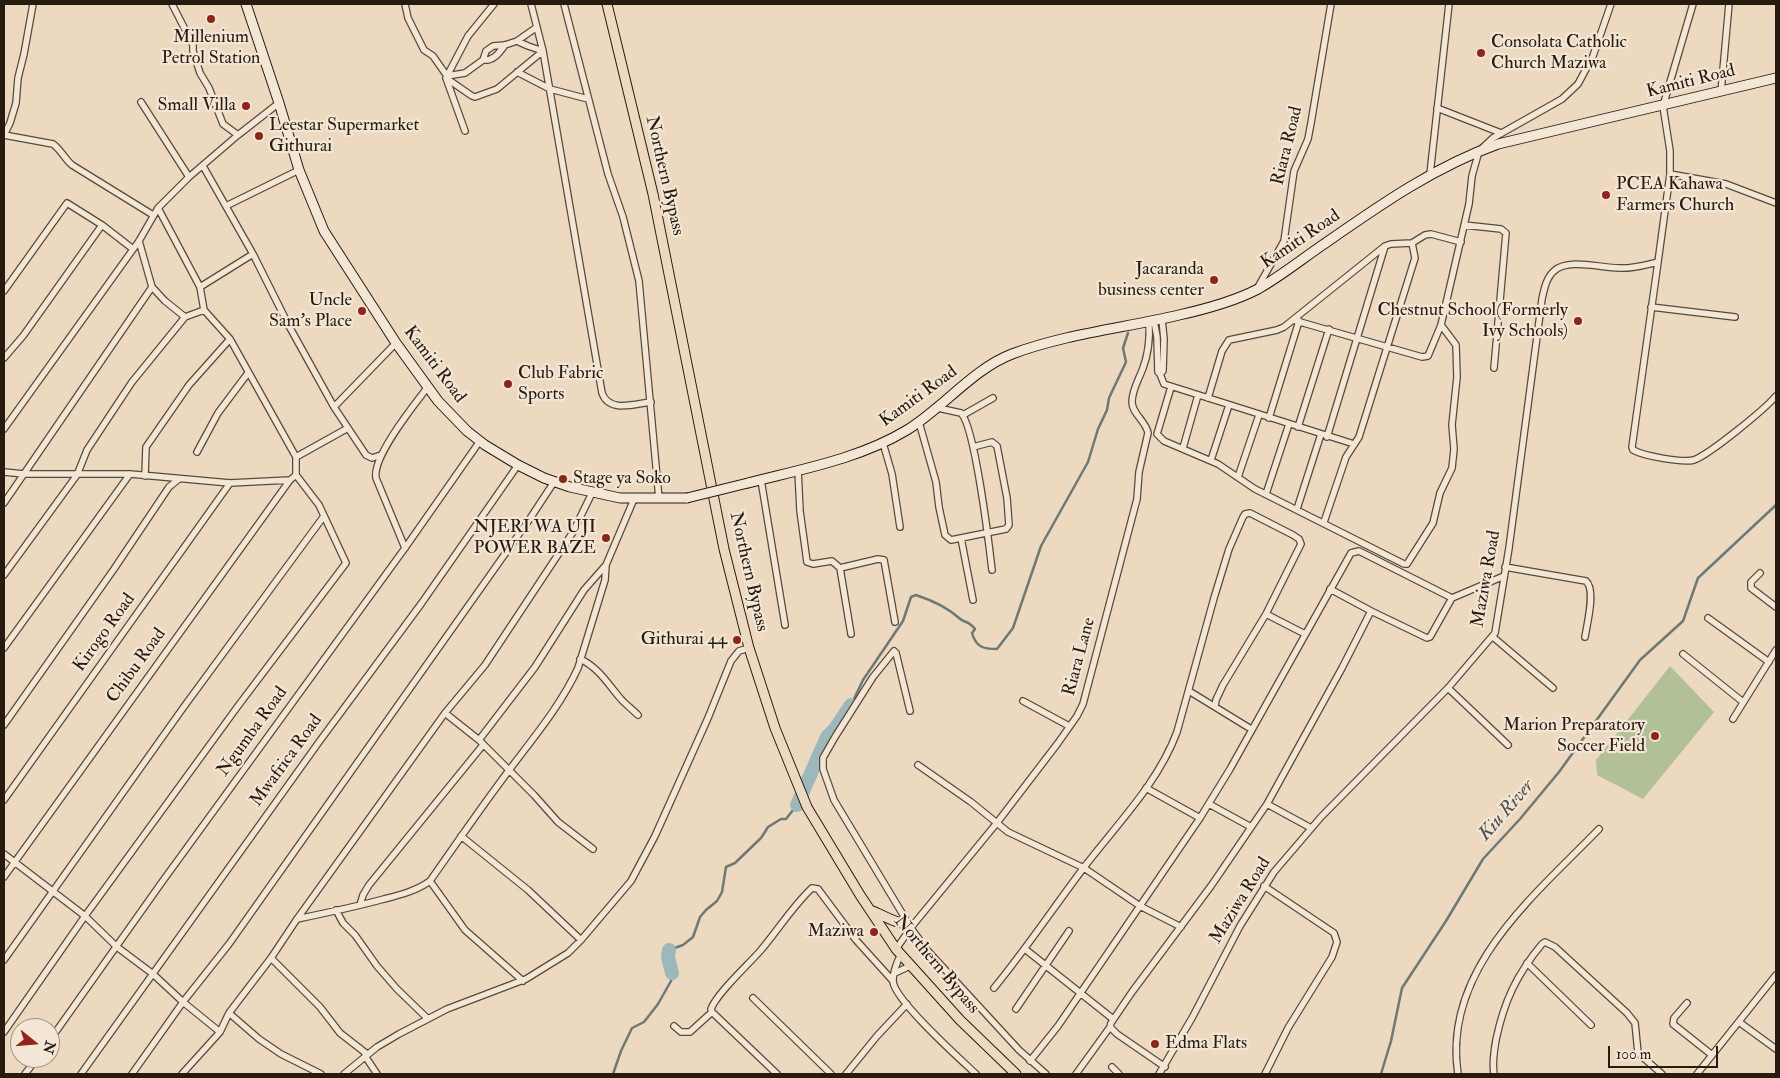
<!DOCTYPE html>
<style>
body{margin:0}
#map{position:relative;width:1780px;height:1078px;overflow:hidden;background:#ecd9bf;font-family:"IM FELL Double Pica",serif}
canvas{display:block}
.frame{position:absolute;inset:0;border:5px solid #271a0f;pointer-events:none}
.north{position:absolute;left:10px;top:1018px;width:50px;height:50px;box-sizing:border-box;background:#f3e6d5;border:1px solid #a19486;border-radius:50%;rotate:107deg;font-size:14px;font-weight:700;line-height:20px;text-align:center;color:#271a0f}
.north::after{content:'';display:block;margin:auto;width:18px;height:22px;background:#8f2418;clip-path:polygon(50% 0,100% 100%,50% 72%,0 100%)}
.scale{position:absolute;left:1608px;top:1046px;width:110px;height:22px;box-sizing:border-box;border:2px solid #271a0f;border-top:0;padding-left:6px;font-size:15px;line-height:18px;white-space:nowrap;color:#271a0f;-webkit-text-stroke:4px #f3e6d5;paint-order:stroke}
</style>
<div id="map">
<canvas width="1780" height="1078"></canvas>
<div class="frame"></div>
<div class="north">N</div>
<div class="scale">100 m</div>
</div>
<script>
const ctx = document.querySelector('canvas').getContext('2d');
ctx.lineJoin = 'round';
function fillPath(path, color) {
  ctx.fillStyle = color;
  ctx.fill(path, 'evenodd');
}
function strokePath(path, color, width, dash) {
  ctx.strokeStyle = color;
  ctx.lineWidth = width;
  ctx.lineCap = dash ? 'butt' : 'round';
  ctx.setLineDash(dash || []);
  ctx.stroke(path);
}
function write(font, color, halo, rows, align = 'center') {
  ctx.font = font + ' "IM FELL Double Pica",serif';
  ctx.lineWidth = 4.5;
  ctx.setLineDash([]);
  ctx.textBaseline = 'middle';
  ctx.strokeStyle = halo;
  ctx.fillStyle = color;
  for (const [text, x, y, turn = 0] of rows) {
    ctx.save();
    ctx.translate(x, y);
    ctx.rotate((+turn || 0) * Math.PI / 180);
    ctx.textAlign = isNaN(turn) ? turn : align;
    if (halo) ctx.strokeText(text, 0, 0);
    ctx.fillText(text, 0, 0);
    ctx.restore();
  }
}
fillPath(new Path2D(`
 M1670 666 1714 712 1643 799 1597 775 1596 760Z`), '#b2c097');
strokePath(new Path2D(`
 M851 705 863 680 903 621 911 597 916 595C931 600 948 608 959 618 964 623 968 620 975 629L972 633C976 647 983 649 997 649L1013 628 1041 546 1088 462 1098 429 1107 410 1109 398 1126 362 1123 348 1128 333
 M669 950 683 945 693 937 700 917 706 910 717 901 722 892 726 867 735 863 761 838 768 827 781 819H786L797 805
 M613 1074 621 1051 632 1028 644 1022 658 1004 671 981 672 973
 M1381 1074 1391 1041 1402 988 1446 921 1483 859 1520 819 1559 772 1640 660 1683 621 1698 578 1776 505`), '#6d7976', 2.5);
strokePath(new Path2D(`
 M797 805 827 737 835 729 851 705
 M669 950 668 957 672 973`), '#9cb8bb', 14);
const minor = new Path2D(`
 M172 4 193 45V51L200 73 209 88 223 124 238 135
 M405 4 408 18 424 50 433 56 447 76 446 78 472 96 475 97 497 89 543 51
 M531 4 543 51 602 393C609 413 634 404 651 402
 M564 4 608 174 623 217 639 281 659 499
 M517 41 528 46 543 51
 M483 60C494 61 499 53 505 45
 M517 72 550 89 588 99
 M447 76 465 73 483 60 486 51 493 46 505 45 517 41 537 27
 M447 76 468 36 494 4
 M446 78 465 131
 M1721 92 1729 4
 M141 102 189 177
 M1437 108 1501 133
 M4 135 53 144C61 150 65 159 72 165L153 215
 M4 135 10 123 16 103 18 78 24 54 33 4
 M203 166 253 254 289 326 334 407 366 455 372 458 381 455
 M1430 174 1449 4
 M1670 174 1726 184 1776 203
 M226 206 299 170
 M158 208 200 287 204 310 230 339 296 457
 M1464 225 1501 229 1506 233 1494 368
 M1412 243 1425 235 1431 234 1461 242
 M1658 262 1632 447 1633 450C1644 456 1682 463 1694 460 1710 454 1764 410 1776 396
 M152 287 165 301 185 317
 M200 287 253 254
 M1258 287 1284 241 1294 171 1308 139 1311 123 1331 4
 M4 291 67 203 102 225 133 249
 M1651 307 1735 317
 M1293 320 1422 357 1428 356 1441 325 1469 204 1472 176 1479 151 1493 138 1562 99 1578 84 1593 56 1611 4
 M1154 321 1157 337 1158 372 1160 374 1164 384 1354 444
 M4 358 23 336 102 225
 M1160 374 1163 371 1164 339 1162 319
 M1171 387 1157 434 1164 441 1218 464 1255 489 1404 564H1407L1433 523 1440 493 1452 468 1454 449 1452 425 1457 377 1456 345 1441 325
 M1208 398 1222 351 1229 340 1277 330 1284 327 1385 246 1391 244 1412 243 1415 258 1359 437 1346 457 1324 522
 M334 407 396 343
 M938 408 961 413C975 427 989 544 992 570
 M963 415 993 398
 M1269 418 1299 321
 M919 422 936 482 939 507 945 535 951 540 1006 529 1009 525 1007 498 997 446 992 442 973 447
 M1298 427 1329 329
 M4 429 139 241 158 208 189 177 238 135 279 103
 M1327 437 1385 246
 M883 443 892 474 900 527
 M1183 448 1198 395
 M197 452 218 413 248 373
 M1211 460 1229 405
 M798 470 800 511 807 562 813 564 832 561 840 568 851 634
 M4 472 24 474H130L230 483 290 480
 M145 476 146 447 189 385 230 339
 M1238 477 1259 415
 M761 480 785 625
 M1266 494 1289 424
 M4 503 152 287 139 241
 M1297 509 1321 434
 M961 538 973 600
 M405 548 376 478C372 457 414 405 427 388
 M1505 567 1586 581C1596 590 1587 624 1585 637
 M840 568 878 559 884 560 895 622
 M1760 573 1751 582V588L1776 607
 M4 575 77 475 87 450 132 382 185 317 204 310
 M1371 611 1427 638 1430 637 1452 598 1504 576
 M1266 614 1305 634
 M1708 618 1769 662
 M1493 637 1553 688
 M4 648 130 474
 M1683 654 1743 702
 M580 659C598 667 608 684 620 698 625 704 632 709 638 715
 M1448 688 1508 745
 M1189 691 1251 729
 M1023 701 1069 726
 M910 711 896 653 894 651 873 677 835 737 823 758V769L834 800 911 928 927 950 1019 1050 1046 1074
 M445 713 479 740 534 795 558 822 593 849
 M1733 719 1776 650
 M4 725 114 569 169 487 179 479
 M479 740 535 667 584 590 606 565
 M918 765 971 802 1008 832 1084 868 1140 906 1181 927
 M1146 788 1200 818
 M4 800 230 483
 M1209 804 1251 827
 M1267 804 1311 828
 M461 836 528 890 581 940
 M4 854 85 916 117 947 153 974 183 1002 220 1032
 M4 877 290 480 296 475
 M430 881 465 930 523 981
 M1264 886 1334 933 1337 942 1332 957 1288 1028 1265 1074
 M360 905 363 895 369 885 483 745
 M336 910 343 923 355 935 377 966 397 989 428 1019
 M297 919C326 913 355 907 384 899 400 895 416 891 430 881 456 844 482 806 510 769 534 737 561 705 578 668L605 580 606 565 634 499
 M896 949 913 925 996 824 1058 743 1077 716 1083 704 1137 499 1139 472 1148 433C1146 421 1132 414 1132 402 1132 390 1139 379 1143 368 1149 352 1150 339 1149 322
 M1025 949 1113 1019
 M901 954C897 962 893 972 893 981 894 1000 960 1059 976 1074
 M271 958 320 1007 340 1033 367 1054
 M4 960 183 708 324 516
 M1527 963 1591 1025
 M895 973 910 966
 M994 988C1026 949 1054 907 1085 866 1118 823 1158 783 1177 732L1214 598 1229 549 1243 517 1245 514 1250 513 1293 535 1299 539 1301 544 1266 614 1223 685 1216 700 1215 706
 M753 998 831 1074
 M1687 1003 1674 1018 1673 1024 1712 1055
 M1016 1009 1069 931
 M229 1013 259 1039 281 1054 321 1074
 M1739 1022 1776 1049
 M674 1026 681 1032H690L712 1012
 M4 1032 85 916 238 706 346 563 319 505 296 475V457L348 428
 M50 1040 162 882 405 548 480 441
 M365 1056 377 1074
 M1030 1061 1058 1026 1200 818 1230 769 1351 553 1359 551 1452 598
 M1112 1067 1119 1074
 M1165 1067 1117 1034 1110 1027 1111 1023 1132 992 1211 886 1267 804 1342 668 1371 611 1330 589
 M25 1074 37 1058
 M81 1074 319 742 421 604 518 465
 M132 1074 183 1002 229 944 529 520 554 482
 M182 1074 220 1032 229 1013 271 958 297 919 445 713 485 665 573 532 592 493
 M344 1074 377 1047 399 1034 447 1009 526 979 568 953 581 940 631 881 655 836 708 718 731 661 739 651 749 648
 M777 1074 712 1012 711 1009C717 993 748 965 761 950 778 930 792 907 812 888L818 889 856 940 893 981
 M846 1074 877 1036 907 1004
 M1076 1074 1110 1027
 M1159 1074 1192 1018 1240 926 1274 872 1321 817 1448 688 1495 633 1509 548 1542 299C1544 290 1546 278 1554 271 1568 258 1601 268 1619 268 1632 269 1645 265 1658 262L1670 174V151L1663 106 1693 4
 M1458 1074C1442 970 1534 896 1599 829
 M1494 1074C1492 1063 1494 1051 1496 1040 1504 1001 1517 974 1542 944L1545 942 1555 947 1627 1013 1635 1023 1638 1053 1662 1074
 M1697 1074 1776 975`);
const secondary = new Path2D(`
 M246 4 279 103 299 170 324 231 396 343 438 401 467 431 485 445 518 465 544 478 570 487 620 498H687
 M748 483C802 469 859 459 907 430 943 408 973 369 1012 354 1065 334 1124 328 1179 315 1206 309 1233 302 1258 289 1281 276 1302 259 1324 244 1380 205 1434 167 1498 144L1776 78`);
const primary = new Path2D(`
 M607 4 653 194 724 549 749 648 775 728 807 807 860 895 896 949 960 1020 1016 1074
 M870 910C882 914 895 924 909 924`);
strokePath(minor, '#584a3b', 8);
strokePath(secondary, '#271a0f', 11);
strokePath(primary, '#271a0f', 11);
strokePath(minor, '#f3e6d5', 5.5);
strokePath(secondary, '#f3e6d5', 9);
strokePath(primary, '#ecd9bf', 9);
const secondaryBridge = new Path2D(`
 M687 498 748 483`);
strokePath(secondaryBridge, '#271a0f', 11, []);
strokePath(secondaryBridge, '#f3e6d5', 9);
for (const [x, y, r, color] of [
 [211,19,5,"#8f2418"],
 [1481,53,5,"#8f2418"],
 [246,106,5,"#8f2418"],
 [259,136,5,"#8f2418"],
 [1606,195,5,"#8f2418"],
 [1214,280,5,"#8f2418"],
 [362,311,5,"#8f2418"],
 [1578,321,5,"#8f2418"],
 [508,384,5,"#8f2418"],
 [563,479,5,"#8f2418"],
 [606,538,5,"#8f2418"],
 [737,640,5,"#8f2418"],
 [1655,736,5,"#8f2418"],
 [874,932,5,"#8f2418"],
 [1155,1044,5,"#8f2418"]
]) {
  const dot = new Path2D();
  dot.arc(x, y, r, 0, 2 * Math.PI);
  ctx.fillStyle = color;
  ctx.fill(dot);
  strokePath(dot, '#f3e6d5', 2);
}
write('18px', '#271a0f', '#f3e6d5', [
 ["Millenium",211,38,"center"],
 ["Petrol Station",211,59,"center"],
 ["Consolata Catholic",1491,43,"left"],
 ["Church Maziwa",1491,64,"left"],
 ["Small Villa",236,106],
 ["Leestar Supermarket",269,126,"left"],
 ["Githurai",269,147,"left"],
 ["PCEA Kahawa",1616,185,"left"],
 ["Farmers Church",1616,206,"left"],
 ["Jacaranda",1204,270],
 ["business center",1204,291],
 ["Uncle",352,301],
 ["Sam's Place",352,322],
 ["Chestnut School(Formerly",1568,311],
 ["Ivy Schools)",1568,332],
 ["Club Fabric",518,374,"left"],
 ["Sports",518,395,"left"],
 ["Stage ya Soko",573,479,"left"],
 ["NJERI WA UJI",596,528],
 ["POWER BAZE",596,549],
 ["Githurai 44",727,640],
 ["Marion Preparatory",1645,726],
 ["Soccer Field",1645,747],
 ["Maziwa",864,932],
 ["Edma Flats",1165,1044,"left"]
], 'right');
write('18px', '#271a0f', '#f3e6d5', [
 ["Kamiti Road",1691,82,-14],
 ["Riara Road",1288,146,-76],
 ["Northern Bypass",664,176,77],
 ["Kamiti Road",1301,240,-34],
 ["Kamiti Road",434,365,53],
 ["Kamiti Road",919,397,-36],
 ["Northern Bypass",748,572,77],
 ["Maziwa Road",1487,579,-80],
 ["Kirogo Road",105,633,-54],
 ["Riara Lane",1080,657,-75],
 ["Chibu Road",137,666,-54],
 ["Ngumba Road",253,732,-54],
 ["Mwafrica Road",287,761,-54],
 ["Maziwa Road",1241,901,-58],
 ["Northern Bypass",936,965,50]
]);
write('italic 19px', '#50514b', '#f3e6d5', [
 ["Kiu River",1507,811,-49]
]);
</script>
